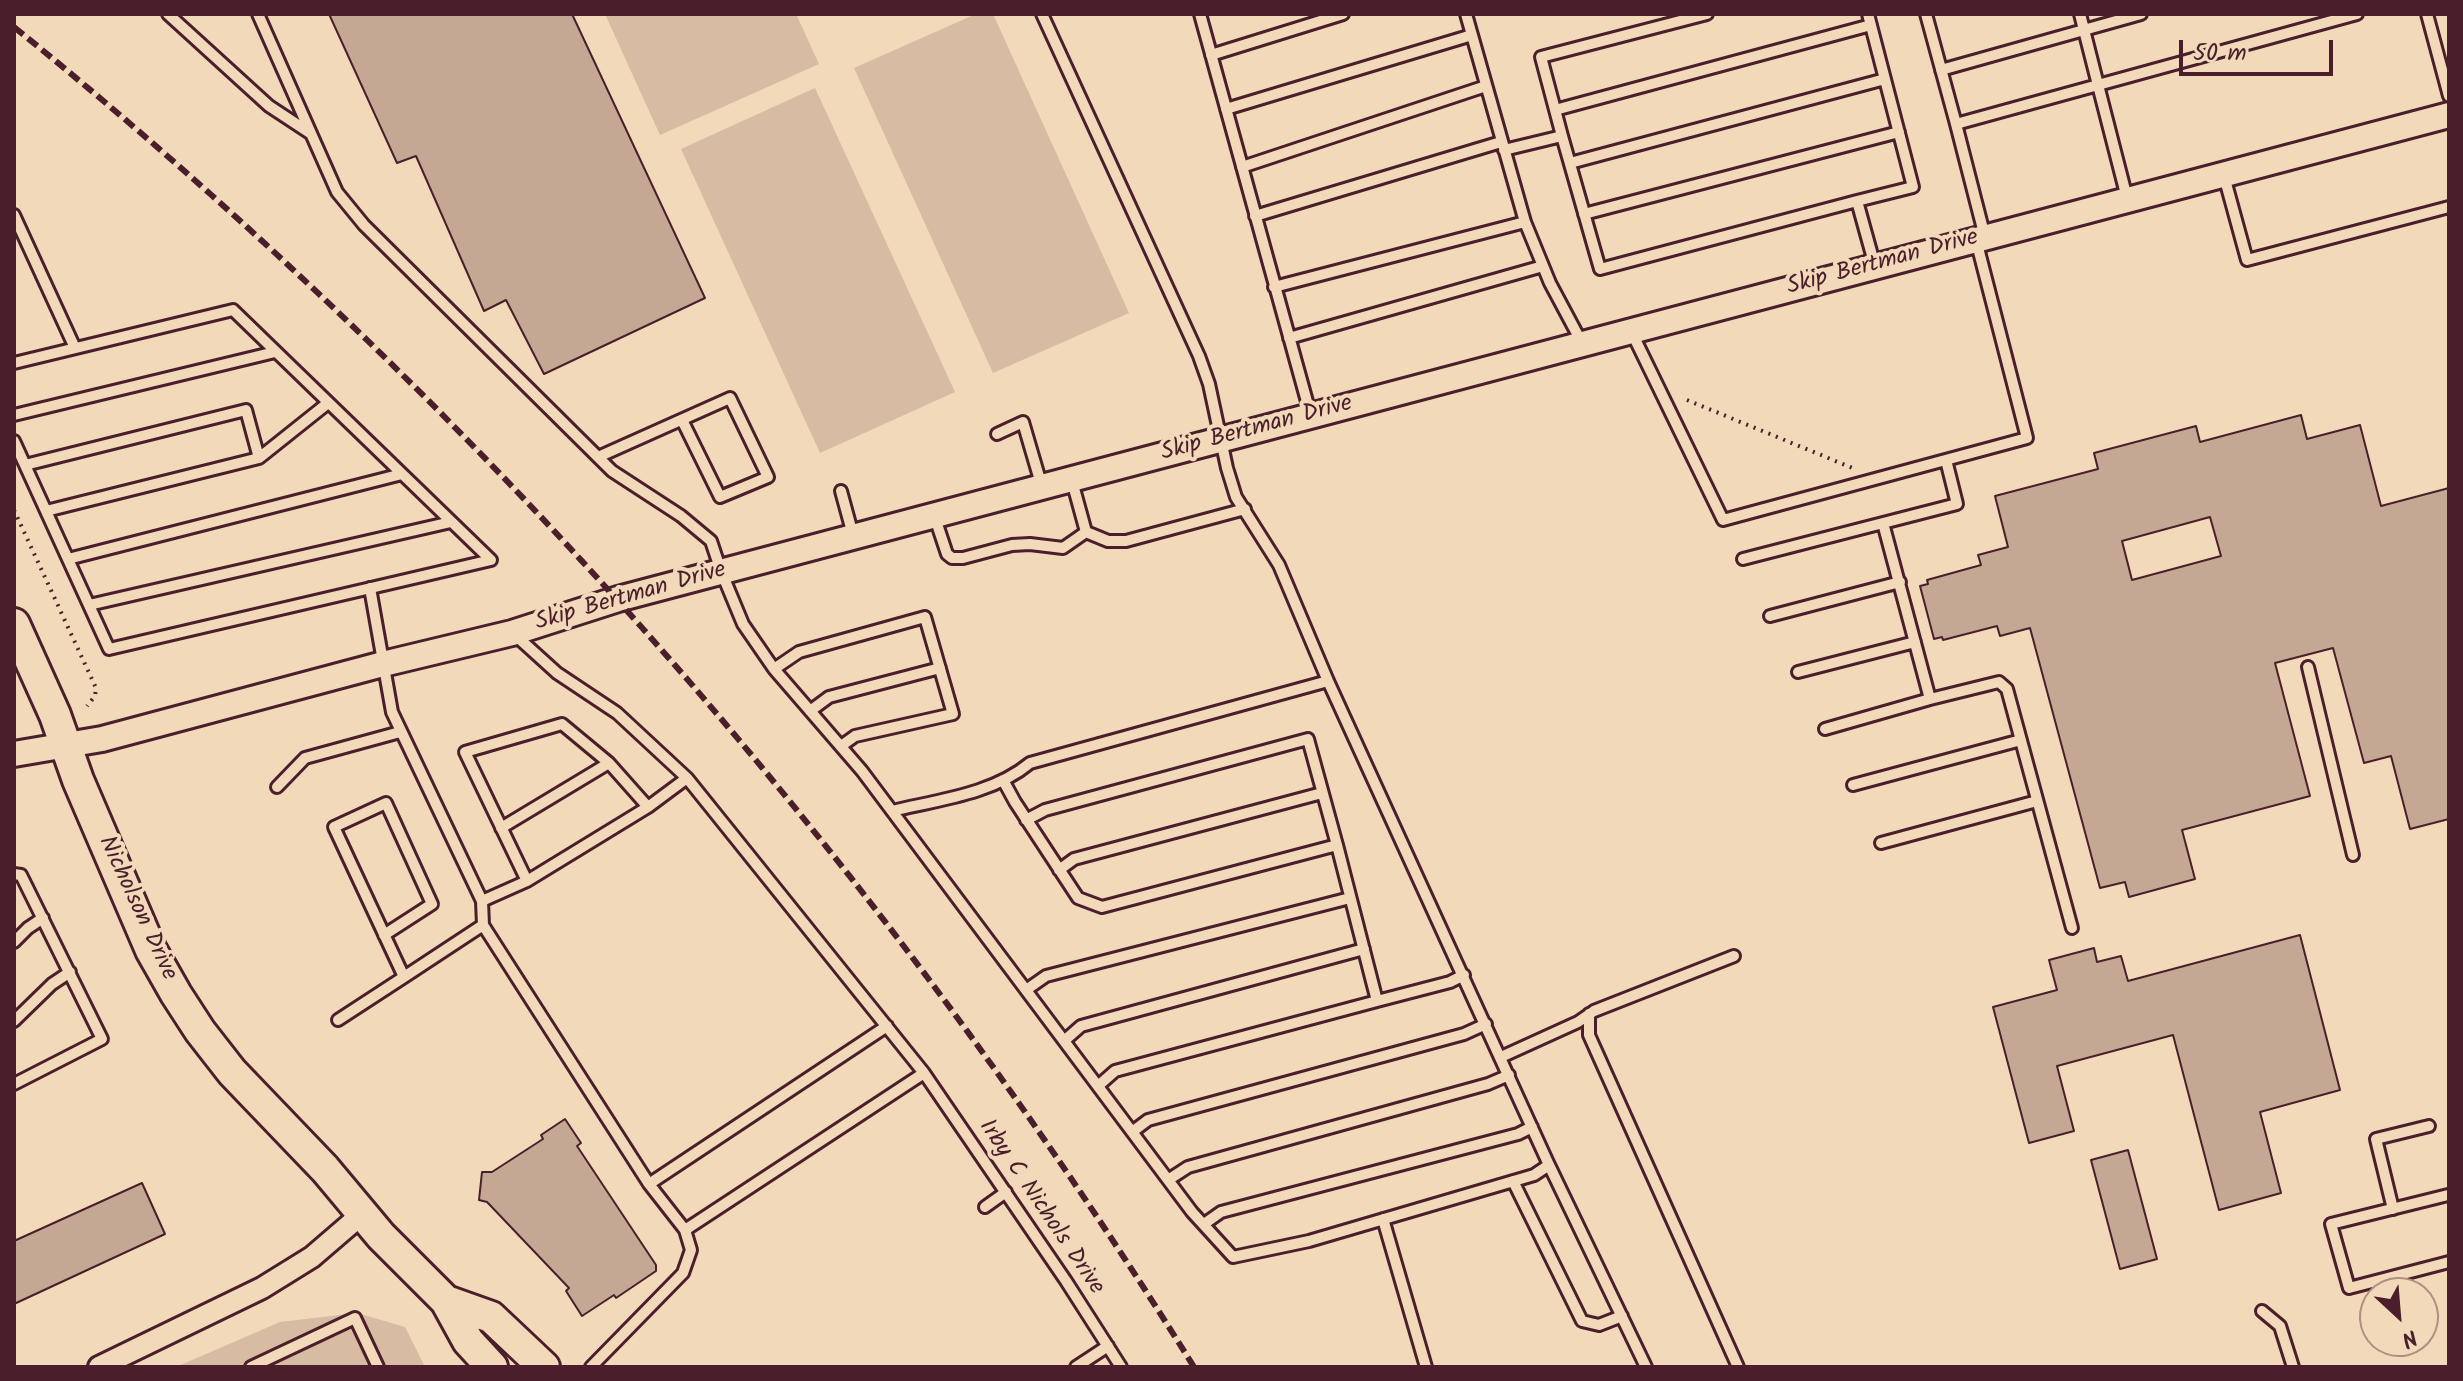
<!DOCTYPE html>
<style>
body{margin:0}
#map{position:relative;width:2463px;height:1381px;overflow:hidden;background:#f2d9ba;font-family:Kalam,sans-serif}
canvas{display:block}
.frame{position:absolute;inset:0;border:16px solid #4a1f2b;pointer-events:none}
.north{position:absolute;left:2359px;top:1277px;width:80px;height:80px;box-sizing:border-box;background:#f2d9ba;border:2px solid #af8f81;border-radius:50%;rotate:154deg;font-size:22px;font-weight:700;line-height:32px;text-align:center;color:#4a1f2b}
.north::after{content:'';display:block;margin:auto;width:28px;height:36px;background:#4a1f2b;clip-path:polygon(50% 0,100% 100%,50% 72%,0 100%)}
.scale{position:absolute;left:2179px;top:40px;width:154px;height:36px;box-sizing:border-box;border:4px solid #4a1f2b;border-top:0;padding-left:10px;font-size:24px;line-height:28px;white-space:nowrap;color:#4a1f2b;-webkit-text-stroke:6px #f2d9ba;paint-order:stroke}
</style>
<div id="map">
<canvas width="2463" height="1381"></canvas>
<div class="frame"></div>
<div class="north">N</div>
<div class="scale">50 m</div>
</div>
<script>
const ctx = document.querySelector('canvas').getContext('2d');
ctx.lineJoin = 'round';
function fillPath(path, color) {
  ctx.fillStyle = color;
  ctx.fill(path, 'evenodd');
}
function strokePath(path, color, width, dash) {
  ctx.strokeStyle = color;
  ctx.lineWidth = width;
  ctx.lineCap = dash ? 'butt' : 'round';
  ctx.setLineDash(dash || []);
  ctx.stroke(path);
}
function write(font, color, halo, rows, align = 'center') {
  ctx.font = font + ' Kalam,sans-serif';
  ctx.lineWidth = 8;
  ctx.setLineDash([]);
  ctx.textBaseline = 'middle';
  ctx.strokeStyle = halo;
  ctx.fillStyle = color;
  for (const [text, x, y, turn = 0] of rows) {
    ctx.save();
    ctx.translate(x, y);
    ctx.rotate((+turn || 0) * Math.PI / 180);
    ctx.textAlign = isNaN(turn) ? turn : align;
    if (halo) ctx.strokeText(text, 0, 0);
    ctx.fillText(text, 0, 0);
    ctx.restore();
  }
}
fillPath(new Path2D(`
 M605 14H796L819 64 660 135Z
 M976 14H993L1129 313 993 373 854 68Z
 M815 88 955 392 820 453 681 149Z
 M357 1313 405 1327 425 1367H176L280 1322Z`), '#d7bba2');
const building = new Path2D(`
 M329 14H572L705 298 544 374 506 300 484 311 416 156 397 163Z
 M2301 415 2307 439 2360 425 2381 506 2449 488V819L2410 829 2391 756 2364 763 2333 648 2275 663 2310 796 2182 830 2195 879 2129 897 2125 882 2100 888 2030 628 2000 636 1997 626 1943 640 1942 637 1934 639 1920 586 1928 584 1927 580 1981 565 1978 555 2008 547 1995 496 2098 469 2094 453 2196 426 2200 442ZM2210 517 2221 556 2132 580 2122 541Z
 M2300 935 2340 1090 2260 1112 2281 1193 2219 1210 2173 1035 2057 1066 2074 1131 2029 1143 1993 1007 2057 990 2049 960 2094 948 2097 962 2121 956 2128 981Z
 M565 1119 581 1143 577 1146 656 1265V1271L616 1298 614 1295 582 1316 566 1291 569 1288 487 1202 479 1200 482 1172H492L543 1139 541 1135Z
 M2128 1150 2157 1259 2120 1269 2091 1160Z
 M142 1183 165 1234 14 1304V1241Z`);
fillPath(building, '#c5a894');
strokePath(building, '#4a1f2b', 2);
const service = new Path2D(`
 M168 14 269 106 310 133
 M258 14 337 192 364 225 612 471 681 516 711 541 721 571 743 624 774 669 862 771 1192 1212 1233 1257 1309 1241 1534 1175 1549 1165 1328 681 1279 565 1236 497 1227 468 1209 384 1199 356 1042 14
 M1200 14 1311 416
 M1466 14 1525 222 1550 283 1582 343
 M1926 14 1956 124
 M2427 14 2449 96
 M1211 55 1343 14
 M1941 70 2141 14
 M1226 109 1472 35
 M1555 110 1871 25
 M1562 136 1541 57 1707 14
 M1504 150 1562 136 1600 269 1857 201 1875 266
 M1570 163 1885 79
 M1242 167 1486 86
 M2224 176 2247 260 2449 207
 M2127 198 2098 85 2357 14
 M1857 201 1913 187 1868 14
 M1584 214 1899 132
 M14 215 75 348
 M1255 216 1501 142
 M1985 237 1956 124 2098 85 2080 14
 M1274 287 1525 222
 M1632 333 1723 520 2027 438 1976 240
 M1289 338 1543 266
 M14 363 233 310 491 560 109 649 14 441
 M14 415 275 352
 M997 434 1023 422 1042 487
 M598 457 730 398 768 477 720 497 682 420
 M259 458 328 403
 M1946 460 1957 504 1883 523 1930 699 1999 682 2007 689 2072 928
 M25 465 246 410 259 458 46 511
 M1072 481 1086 532 1108 541H1126L1245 509
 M841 491 853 535
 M934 515 947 554 952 558H963L1012 545 1030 544 1063 548 1086 532
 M68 559 402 474
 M1743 559 1883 523
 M370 588 392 712 482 901 483 925 649 1184 685 1230
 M89 605 451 522
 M1770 616 1900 582
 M514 634 557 673 617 713 687 778 924 1073 1066 1281 1121 1367
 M2308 667 2353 855
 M774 669 799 652 925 617 953 714 855 736 841 746
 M1798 672 1915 642
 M810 711 829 697 940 668
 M1825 729 1930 699
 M1003 780 1015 802 1078 898 1102 907 1337 845 1308 739 1045 810 1026 820
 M1853 785 2021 740
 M277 787 305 758 400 732
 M648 807 687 778
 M892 811C938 800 993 794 1030 763L1328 681
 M501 828 609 763
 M1881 843 2037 801
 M1059 870 1074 859 1322 793
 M14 874 21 875 102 1039 14 1084
 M482 901 527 881 648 807 609 763 562 724 465 752 527 881
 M384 935 432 904 386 803 334 827 404 977 483 925
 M14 942 28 928 43 918
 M1026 990 1046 976 1350 898
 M1377 1001 1450 982 1464 975
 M1589 1014V1035L1738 1367
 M338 1020 404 977
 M14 1021 52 984 70 972
 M1064 1041 1081 1026 1364 949
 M1501 1057 1578 1022 1594 1011 1734 956
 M1098 1086 1115 1071 1377 1001 1337 845
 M1132 1132 1148 1120 1464 1034 1486 1024
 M1549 1165 1646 1367
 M1168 1180 1188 1167 1488 1084 1509 1075
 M1513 1181 1582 1321 1599 1325 1622 1316
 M649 1184 887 1026
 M2448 1195 2331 1224 2349 1288 2449 1262
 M985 1207 1006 1192
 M2393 1209 2376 1139 2429 1126
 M1383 1219 1426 1367
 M1204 1224 1221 1212 1518 1134 1532 1127
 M2262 1311 2280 1326 2293 1367
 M251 1367 355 1318 378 1367
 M591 1367 683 1273 691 1250 685 1230 924 1073
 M1076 1367 1108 1346`);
const minor = new Path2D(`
 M99 1367 262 1288 312 1257 362 1214`);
const tertiary = new Path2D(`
 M14 754 102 739 383 664 512 633 618 599 2449 115`);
const primary = new Path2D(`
 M14 624 55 715 78 780 151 950 176 994 200 1031 232 1072 325 1169 381 1236 446 1301 468 1341 492 1367
 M446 1301 491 1317 544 1367`);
strokePath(service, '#4a1f2b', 16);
strokePath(minor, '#4a1f2b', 26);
strokePath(tertiary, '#4a1f2b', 30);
strokePath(primary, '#4a1f2b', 36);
strokePath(new Path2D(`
 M1687 400 1855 469
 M14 510 96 688 95 696 87 706`), '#4a1f2b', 4, [2, 6]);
strokePath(service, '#f2d9ba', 10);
strokePath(minor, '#f2d9ba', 20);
strokePath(tertiary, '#f2d9ba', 24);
strokePath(primary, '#f2d9ba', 30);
strokePath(new Path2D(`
 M14 27C479 403 878 860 1194 1367`), '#4a1f2b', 6, [12, 6]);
write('24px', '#4a1f2b', '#f2d9ba', [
 ["Skip Bertman Drive",1883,264,-15],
 ["Skip Bertman Drive",1257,430,-15],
 ["Skip Bertman Drive",631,598,-16],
 ["Nicholson Drive",136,909,65],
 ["Irby C Nichols Drive",1040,1208,56]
]);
</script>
